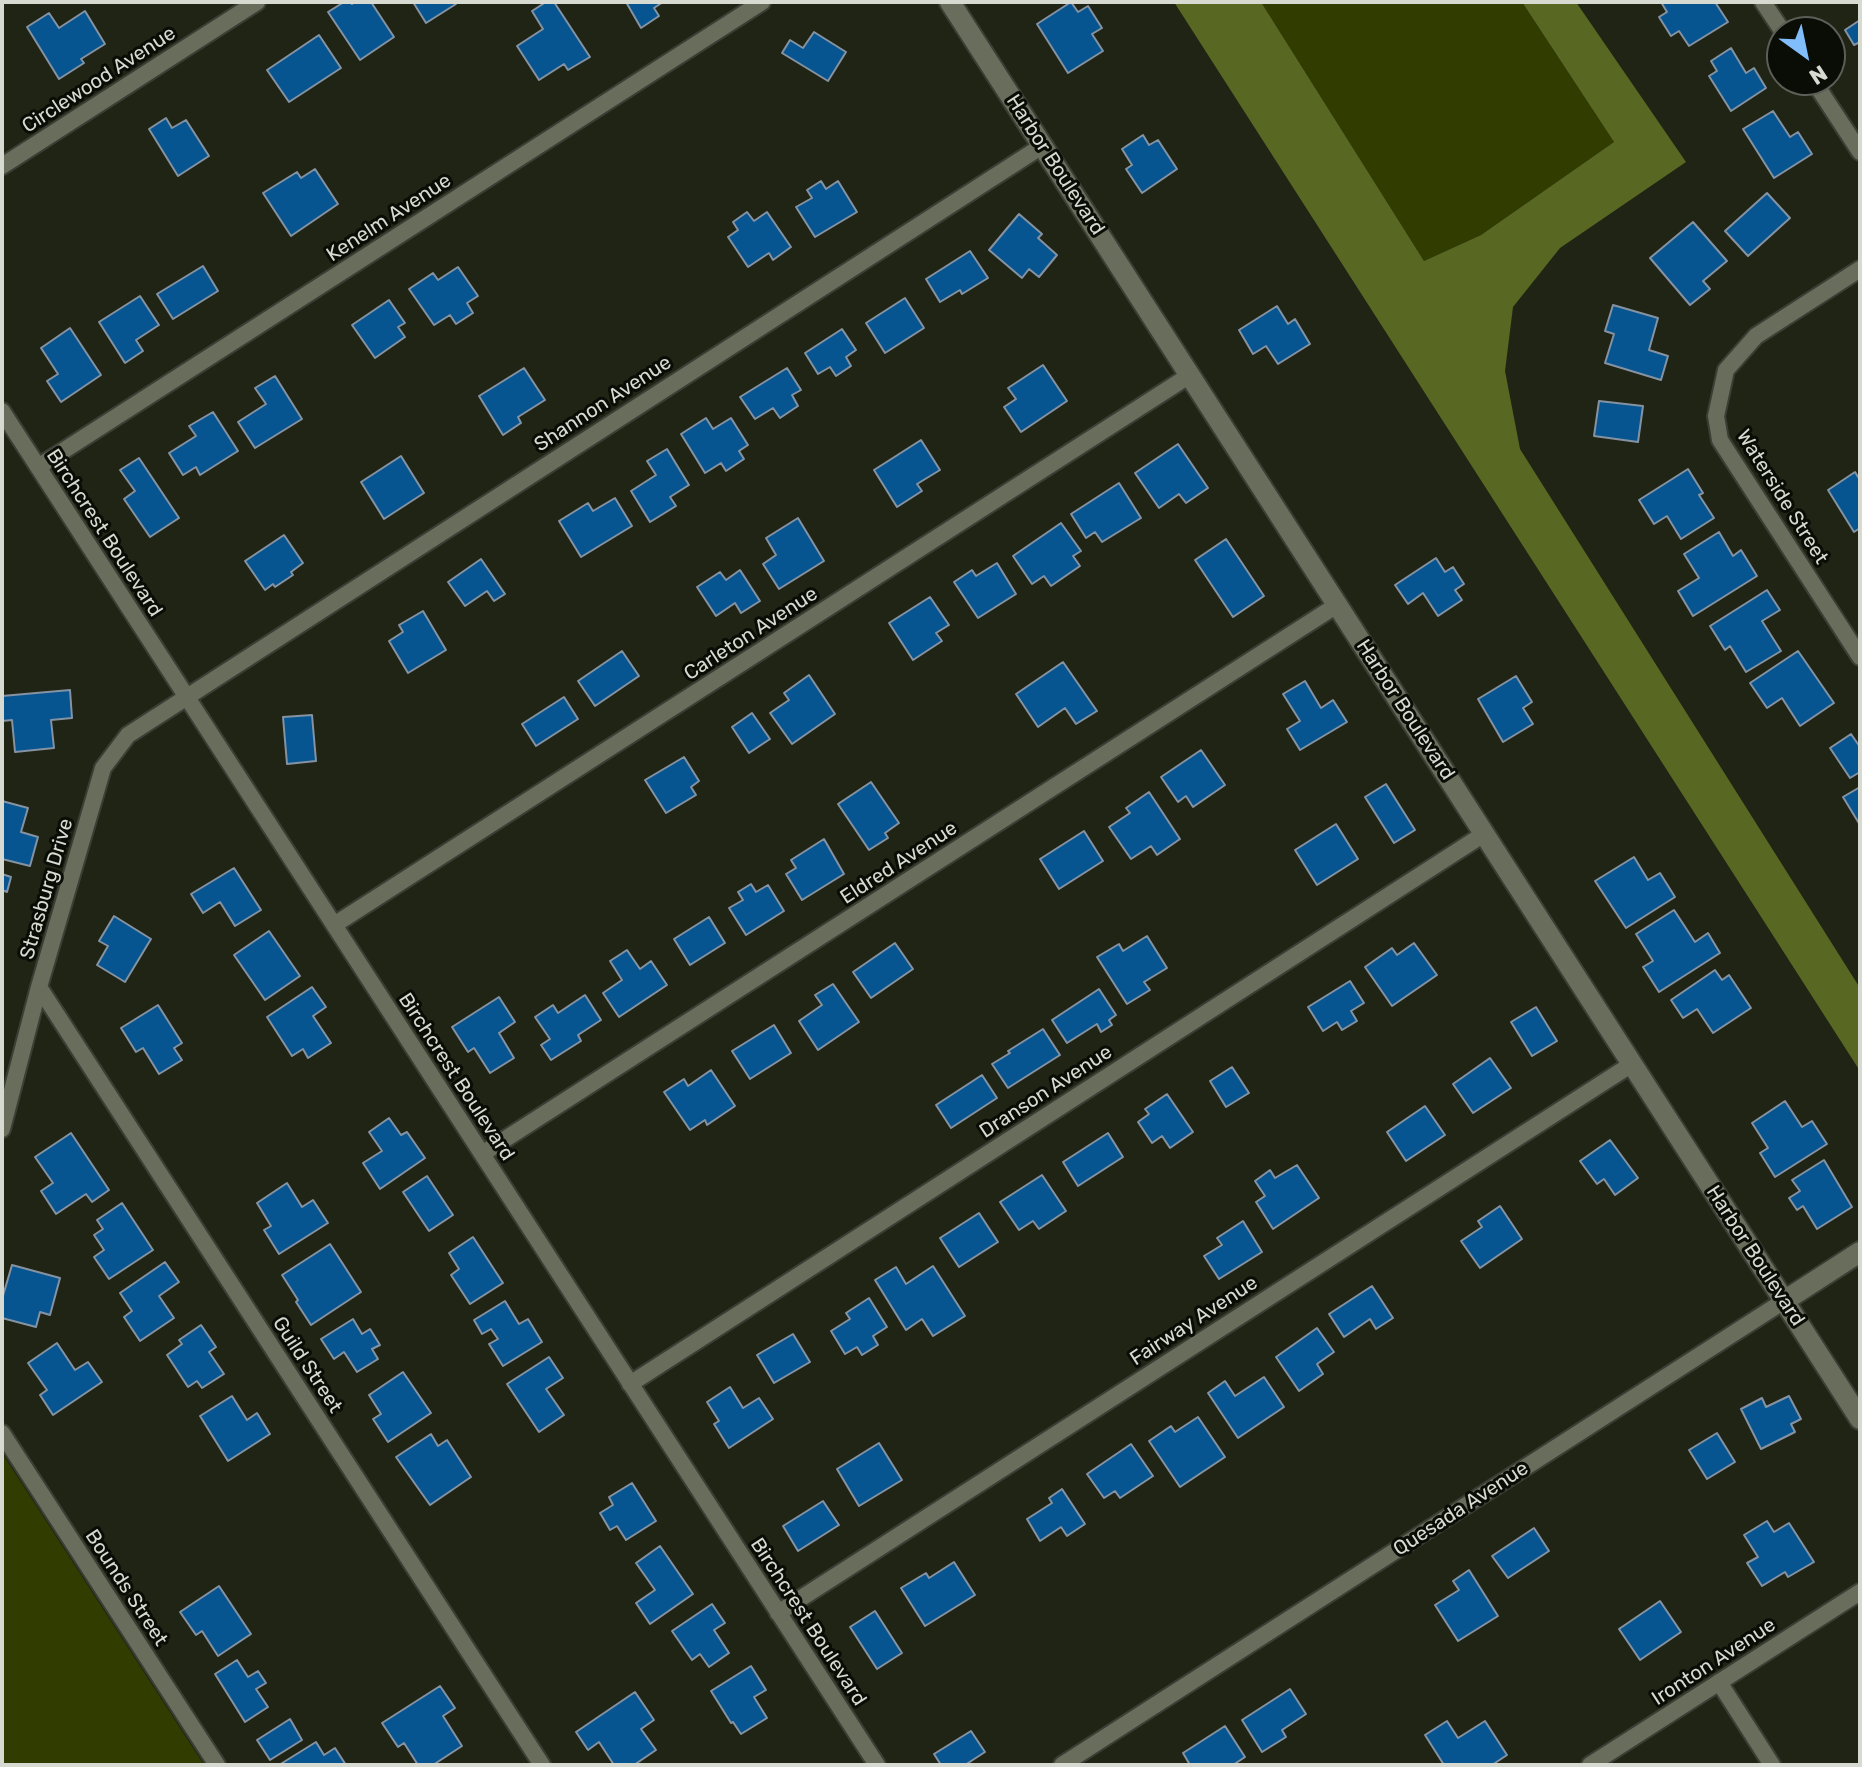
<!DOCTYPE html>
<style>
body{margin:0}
#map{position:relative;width:1862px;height:1767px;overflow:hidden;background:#202415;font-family:Rubik,sans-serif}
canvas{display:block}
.frame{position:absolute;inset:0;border:4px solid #d7dad1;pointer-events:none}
.north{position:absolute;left:1766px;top:16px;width:80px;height:80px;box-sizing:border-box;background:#0a0c06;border:2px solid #5c5e57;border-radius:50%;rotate:147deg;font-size:22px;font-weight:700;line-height:32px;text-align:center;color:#d7dad1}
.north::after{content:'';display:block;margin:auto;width:28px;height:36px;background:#80bdfa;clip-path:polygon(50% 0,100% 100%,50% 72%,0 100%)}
</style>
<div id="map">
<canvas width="1862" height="1767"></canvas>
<div class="frame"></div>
<div class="north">N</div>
</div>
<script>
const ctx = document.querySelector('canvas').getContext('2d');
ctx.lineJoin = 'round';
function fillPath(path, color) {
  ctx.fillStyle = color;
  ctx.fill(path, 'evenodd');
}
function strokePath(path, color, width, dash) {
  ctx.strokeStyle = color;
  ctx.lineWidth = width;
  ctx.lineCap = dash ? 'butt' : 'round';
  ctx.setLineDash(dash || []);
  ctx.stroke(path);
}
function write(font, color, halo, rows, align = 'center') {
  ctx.font = font + ' Rubik,sans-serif';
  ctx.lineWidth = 6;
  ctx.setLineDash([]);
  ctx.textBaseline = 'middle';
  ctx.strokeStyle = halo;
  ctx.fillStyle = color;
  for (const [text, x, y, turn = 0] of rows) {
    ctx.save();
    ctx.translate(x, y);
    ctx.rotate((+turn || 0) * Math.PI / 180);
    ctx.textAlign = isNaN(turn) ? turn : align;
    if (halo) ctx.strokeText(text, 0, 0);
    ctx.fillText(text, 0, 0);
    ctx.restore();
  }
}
fillPath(new Path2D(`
 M1261 2H1522L1614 142 1481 235 1424 261Z
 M2 1453 204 1765H2Z`), '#313c00');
fillPath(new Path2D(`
 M1174 2H1261L1424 261 1481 235 1614 142 1522 2H1576L1686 162 1560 248 1513 307 1505 371 1520 449 1860 988V1071Z`), '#586722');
const building = new Path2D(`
 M344 2H350L352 4 355 2H371L394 37 360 60 328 12Z
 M413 2H455L456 4 426 23Z
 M546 2H554L590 57 568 70 564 64 539 80 517 46 543 29 532 11Z
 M626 2H663L654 8 659 16 641 28Z
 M1071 2 1078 12 1088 6 1102 28 1092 34 1103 51 1068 73 1037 24Z
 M1661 2H1715L1728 22 1689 46 1679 31 1671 36 1659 17 1667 12Z
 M85 11 105 44 81 59 84 63 59 79 27 27 49 13 59 28Z
 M1860 20V42L1854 45 1845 30Z
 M814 32 846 52 828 81 782 53 790 40 803 48Z
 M319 35 341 68 289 102 267 70Z
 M1731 48 1746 73 1754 68 1766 88 1731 111 1709 76 1717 71 1711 61Z
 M1773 111 1790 137 1798 132 1812 154 1774 178 1743 129Z
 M166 118 172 128 186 120 209 156 178 176 149 129Z
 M1143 135 1149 145 1158 140 1177 169 1142 193 1126 169 1132 165 1122 149Z
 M315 169 338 204 291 236 263 193 297 172 301 178Z
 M821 181 826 189 838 181 857 212 815 237 796 207 812 198 807 190Z
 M1767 193 1790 218 1748 256 1725 231Z
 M747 212 754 221 767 212 791 247 773 260 769 253 748 267 728 237 738 230 733 222Z
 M1019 214 1042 234 1038 238 1057 255 1039 277 1029 269 1022 278 989 250Z
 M1693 222 1727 261 1703 281 1710 289 1690 305 1650 258Z
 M970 251 988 278 962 294 960 290 940 302 926 279Z
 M203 266 218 291 173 319 157 294Z
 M458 267 478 296 467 303 473 313 456 324 450 315 434 325 409 289 433 273 438 280Z
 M140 296 159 325 136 340 143 351 125 363 99 322Z
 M905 298 924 328 885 353 866 323Z
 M389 300 405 323 398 327 405 337 375 358 352 325Z
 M1613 305 1658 318 1649 350 1668 356 1661 380 1605 363 1614 334 1605 331Z
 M1277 306 1288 324 1295 319 1310 344 1278 364 1266 346 1253 354 1239 330Z
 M70 328 101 375 61 402 47 381 58 374 41 348Z
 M842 329 856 350 846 357 851 366 836 376 830 367 818 374 805 353Z
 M1043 365 1067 401 1021 432 1004 407 1016 399 1008 388Z
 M524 368 545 400 518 417 521 423 503 435 479 396Z
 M787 368 801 390 792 395 798 406 780 418 773 408 755 419 740 397Z
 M275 376 302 419 255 448 238 422 266 404 255 388Z
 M1599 401 1643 406 1638 442 1594 436Z
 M213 412 238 451 200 475 196 467 183 475 169 453 196 436 189 426Z
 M706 418 713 429 731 418 748 445 739 451 744 459 726 471 721 463 705 473 681 434Z
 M921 440 940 470 917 484 922 491 897 507 874 470Z
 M1178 444 1208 488 1186 503 1179 494 1159 508 1135 473Z
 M667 449 689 485 670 497 676 506 650 522 631 491 656 475 647 461Z
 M401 456 424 493 384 519 361 482Z
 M139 458 179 518 150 537 124 499 135 491 120 470Z
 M1688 469 1703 493 1699 495 1714 518 1681 539 1667 516 1654 524 1639 500Z
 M1855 472 1860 480V528L1854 532 1828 490Z
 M1119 483 1141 518 1102 542 1095 532 1086 538 1071 514Z
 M615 498 632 526 581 557 559 521 588 503 593 511Z
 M798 518 824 561 779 589 763 564 776 555 766 538Z
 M1061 523 1081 551 1073 556 1080 566 1051 586 1044 576 1032 584 1013 556Z
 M1719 532 1733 556 1741 550 1757 576 1693 616 1678 591 1699 578 1684 554Z
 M284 535 303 563 291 572 293 575 275 587 273 584 265 590 245 561Z
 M1226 539 1264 596 1233 617 1195 560Z
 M1436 558 1445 572 1453 567 1464 584 1455 590 1462 600 1438 616 1423 593 1408 604 1395 585Z
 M481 559 505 594 494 601 487 591 465 606 448 582Z
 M997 563 1016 594 978 618 954 582 972 570 976 576Z
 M740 570 760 601 741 613 735 603 716 616 697 587 720 572 726 580Z
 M1767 590 1780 610 1762 621 1781 651 1746 672 1730 646 1725 650 1710 626Z
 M930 597 949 625 936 633 942 641 913 660 889 623Z
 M423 611 446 650 408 673 389 641 403 632 399 625Z
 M622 651 639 676 595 706 578 681Z
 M1798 651 1834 703 1800 726 1782 698 1767 708 1750 683Z
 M1063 662 1097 711 1076 724 1065 708 1038 727 1016 694Z
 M809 675 835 714 792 744 770 713 789 700 784 693Z
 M1516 676 1532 702 1523 708 1533 724 1503 742 1478 699Z
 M1305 681 1321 708 1333 700 1347 722 1300 750 1287 729 1300 721 1283 694Z
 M70 690 72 718 51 720 54 748 15 752 12 720 2 721V696Z
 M564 697 578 719 536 746 522 724Z
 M752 713 770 739 749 753 732 727Z
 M312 715 316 761 287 764 283 717Z
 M1851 734 1860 747V772L1850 778 1830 748Z
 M1201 750 1225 785 1193 807 1186 796 1178 802 1161 777Z
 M684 757 699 781 691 787 696 795 666 813 645 780Z
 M871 782 899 823 885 833 888 838 869 850 838 804Z
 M1386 784 1415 830 1394 843 1365 797Z
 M1860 787V825L1843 797Z
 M1149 792 1180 839 1157 855 1151 846 1131 859 1109 827 1130 813 1126 808Z
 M2 801 28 808 21 832 38 837 30 866 2 859Z
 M1336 824 1358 859 1317 885 1295 850Z
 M1084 831 1103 861 1059 889 1040 859Z
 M824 839 844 874 802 900 786 874 796 868 791 860Z
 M1634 857 1648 880 1660 873 1675 897 1626 928 1595 881Z
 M234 868 261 910 235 926 220 902 203 913 191 894Z
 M2 874 11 877 7 892 2 890Z
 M751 884 756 892 768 885 784 911 746 935 729 908 743 900 738 892Z
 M1674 910 1695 942 1708 933 1720 953 1659 992 1643 967 1653 961 1636 934Z
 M114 916 151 939 125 982 97 965 108 946 99 941Z
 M709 917 725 943 690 965 674 939Z
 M269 931 300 976 265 1000 234 955Z
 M1147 936 1167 968 1144 982 1150 990 1127 1004 1097 957 1119 944 1123 951Z
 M895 943 913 969 871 998 853 972Z
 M1414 943 1437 975 1392 1006 1365 967 1392 948 1397 955Z
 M627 950 640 969 651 961 667 985 619 1017 603 993 622 980 610 961Z
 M1715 970 1722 980 1729 975 1751 1008 1713 1033 1697 1009 1683 1018 1671 1000Z
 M1350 981 1364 1003 1351 1011 1357 1021 1342 1030 1337 1022 1323 1031 1308 1007Z
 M833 984 859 1022 818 1050 799 1021 822 1005 815 995Z
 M312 987 326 1007 313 1016 331 1043 308 1058 303 1049 292 1056 267 1017Z
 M1099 989 1116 1015 1109 1020 1112 1025 1101 1032 1097 1024 1067 1043 1052 1020Z
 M585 995 601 1020 578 1035 581 1041 551 1060 541 1045 550 1039 535 1017 553 1005 558 1013Z
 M499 997 515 1022 499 1033 514 1058 490 1073 474 1048 468 1052 452 1027Z
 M158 1005 182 1043 174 1048 182 1060 159 1074 143 1048 136 1052 121 1028Z
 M1536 1007 1557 1041 1532 1056 1511 1022Z
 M774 1025 791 1053 750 1079 732 1051Z
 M1043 1029 1060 1055 1008 1088 992 1064 1010 1053 1008 1051Z
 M1490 1058 1511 1088 1473 1113 1453 1084Z
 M1232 1067 1249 1093 1226 1107 1210 1081Z
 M711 1070 735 1106 707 1125 705 1120 690 1130 664 1092 684 1079 688 1086Z
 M982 1075 997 1098 951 1128 936 1105Z
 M1167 1094 1193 1132 1170 1148 1162 1136 1152 1143 1138 1122 1149 1114 1145 1109Z
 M1785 1101 1802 1127 1812 1121 1827 1144 1775 1177 1760 1153 1768 1148 1752 1123Z
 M1425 1106 1445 1135 1406 1161 1387 1132Z
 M389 1118 401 1135 407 1132 425 1158 380 1189 363 1163 382 1151 369 1132Z
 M71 1133 109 1190 92 1202 86 1194 56 1214 41 1191 53 1183 35 1157Z
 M1108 1133 1123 1157 1078 1186 1063 1162Z
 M1610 1140 1638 1178 1615 1195 1604 1179 1597 1184 1580 1161Z
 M1824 1160 1852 1207 1817 1229 1803 1206 1797 1210 1789 1198 1800 1191 1792 1180Z
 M1297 1165 1319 1198 1273 1229 1256 1202 1265 1196 1255 1181 1270 1170 1275 1178Z
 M1042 1175 1066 1211 1039 1229 1033 1221 1019 1230 1000 1202Z
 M427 1176 453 1215 429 1231 403 1192Z
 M287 1183 302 1207 313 1200 328 1223 279 1254 264 1230 271 1226 257 1203Z
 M122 1203 153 1250 109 1279 94 1257 104 1250 94 1235 103 1229 97 1220Z
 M1500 1206 1522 1239 1480 1268 1461 1241 1482 1227 1478 1221Z
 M979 1213 998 1242 959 1267 940 1238Z
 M1243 1221 1262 1252 1219 1279 1204 1256 1222 1245 1217 1238Z
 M473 1237 503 1283 470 1304 451 1275 459 1269 449 1253Z
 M330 1244 361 1292 311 1325 296 1302 298 1300 282 1275Z
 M165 1262 179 1282 159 1296 174 1318 140 1341 124 1317 132 1311 120 1293Z
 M12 1265 60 1278 50 1315 40 1312 36 1327 2 1318V1299Z
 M933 1266 965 1316 933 1336 922 1319 906 1330 875 1280 896 1267 906 1284Z
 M1372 1286 1393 1318 1376 1329 1370 1319 1344 1337 1329 1314Z
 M869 1298 887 1327 873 1336 878 1345 862 1355 857 1347 845 1354 831 1331 850 1319 846 1313Z
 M505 1301 519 1324 528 1319 542 1342 503 1366 489 1344 498 1339 491 1329 482 1334 474 1320Z
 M353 1319 362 1334 370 1329 380 1345 372 1349 378 1359 357 1372 344 1352 334 1359 321 1339Z
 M201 1325 216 1347 209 1352 224 1374 202 1388 197 1381 188 1387 167 1355 182 1344 179 1340Z
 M1317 1328 1334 1352 1317 1364 1323 1374 1299 1391 1276 1357Z
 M793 1334 810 1362 774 1383 757 1355Z
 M57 1343 75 1370 88 1362 102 1382 53 1415 40 1395 47 1390 28 1363Z
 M549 1357 563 1378 546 1389 564 1415 539 1432 507 1384Z
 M403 1372 431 1413 388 1442 373 1419 381 1414 369 1395Z
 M1264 1377 1284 1407 1238 1438 1208 1393 1225 1381 1235 1396Z
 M730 1387 743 1408 759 1398 773 1419 729 1448 714 1424 719 1421 707 1402Z
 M232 1396 247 1420 257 1413 270 1434 228 1461 200 1416Z
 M1789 1396 1801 1419 1791 1424 1795 1432 1761 1449 1741 1409 1762 1398 1766 1407Z
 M1198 1417 1225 1457 1180 1487 1149 1441 1171 1426 1175 1432Z
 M1717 1433 1735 1462 1707 1479 1689 1450Z
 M431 1434 438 1446 447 1440 471 1477 430 1505 396 1457Z
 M879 1443 902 1480 859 1506 837 1469Z
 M1131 1444 1153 1476 1120 1498 1115 1491 1104 1498 1087 1474Z
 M632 1483 656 1521 626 1540 617 1526 610 1530 600 1513 613 1505 609 1497Z
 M1062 1489 1085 1524 1067 1536 1061 1527 1040 1541 1027 1519 1052 1503 1049 1498Z
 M823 1501 839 1525 798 1551 783 1526Z
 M1767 1521 1774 1532 1789 1523 1814 1562 1788 1577 1785 1572 1762 1586 1747 1563 1758 1557 1744 1535Z
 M1534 1528 1549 1551 1508 1578 1492 1556Z
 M660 1546 693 1594 650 1624 636 1603 655 1590 636 1563Z
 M954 1562 975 1595 925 1626 901 1588 926 1573 929 1578Z
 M1469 1570 1498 1616 1458 1641 1435 1605 1459 1590 1453 1581Z
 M219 1586 251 1634 218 1656 202 1631 196 1635 180 1612Z
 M1660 1601 1681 1632 1640 1660 1619 1629Z
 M712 1604 725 1623 714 1630 729 1653 709 1667 700 1654 692 1660 672 1631Z
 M875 1611 902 1653 877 1669 850 1627Z
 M237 1660 248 1677 258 1671 266 1683 256 1689 268 1707 245 1722 215 1674Z
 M751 1666 766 1690 754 1697 767 1718 741 1734 733 1722 731 1723 711 1691Z
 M440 1686 455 1708 443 1716 462 1746 433 1765H418L404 1743 398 1747 382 1723Z
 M1290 1689 1306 1714 1282 1730 1286 1737 1262 1752 1242 1720Z
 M635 1692 654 1720 641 1729 656 1750 634 1765H614L599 1742 588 1750 576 1732Z
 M290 1719 302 1740 270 1760 257 1740Z
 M1447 1721 1458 1738 1485 1721 1507 1755 1492 1765H1444L1425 1735Z
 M1225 1726 1245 1757 1233 1765H1190L1183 1753Z
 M971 1731 985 1752 965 1765H941L934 1754Z
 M316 1742 324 1755 335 1748 346 1765H279Z`);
fillPath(building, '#065591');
strokePath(building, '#8492a1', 2);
const minor = new Path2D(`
 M1763 2 1783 32
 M1813 80 1860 152
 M2 166 257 2
 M1860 269 1756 336 1726 370 1716 416 1720 440 1860 657
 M2 411 877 1765
 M38 467 762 2
 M334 925 1190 375
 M39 987 542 1765
 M2 1129 39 987 103 768 128 735 1042 146
 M482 1154 1337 605
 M630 1384 1484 834
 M2 1433 217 1765
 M778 1613 1632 1064
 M1719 1682 1772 1765
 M1062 1765 1784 1301
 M1590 1765 1860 1592`);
const tertiary = new Path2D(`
 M950 2 1860 1419
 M1784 1301 1860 1252`);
strokePath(minor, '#3b3e34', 20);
strokePath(tertiary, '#3b3e34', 24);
strokePath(minor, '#686d5c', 16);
strokePath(tertiary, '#686d5c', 20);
write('20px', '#d7dad1', '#0a0c06', [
 ["Circlewood Avenue",99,80,-33],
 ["Harbor Boulevard",1055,165,57],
 ["Kenelm Avenue",389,218,-33],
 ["Shannon Avenue",603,404,-33],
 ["Waterside Street",1782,497,58],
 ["Birchcrest Boulevard",104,533,57],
 ["Carleton Avenue",751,634,-33],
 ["Harbor Boulevard",1405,710,57],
 ["Eldred Avenue",899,863,-33],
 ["Strasburg Drive",47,889,-74],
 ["Birchcrest Boulevard",456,1077,57],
 ["Dranson Avenue",1046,1092,-33],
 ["Harbor Boulevard",1755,1256,57],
 ["Fairway Avenue",1194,1321,-33],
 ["Guild Street",307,1365,57],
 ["Quesada Avenue",1461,1509,-33],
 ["Bounds Street",126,1588,57],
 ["Birchcrest Boulevard",808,1622,57],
 ["Ironton Avenue",1714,1662,-33]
]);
</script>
